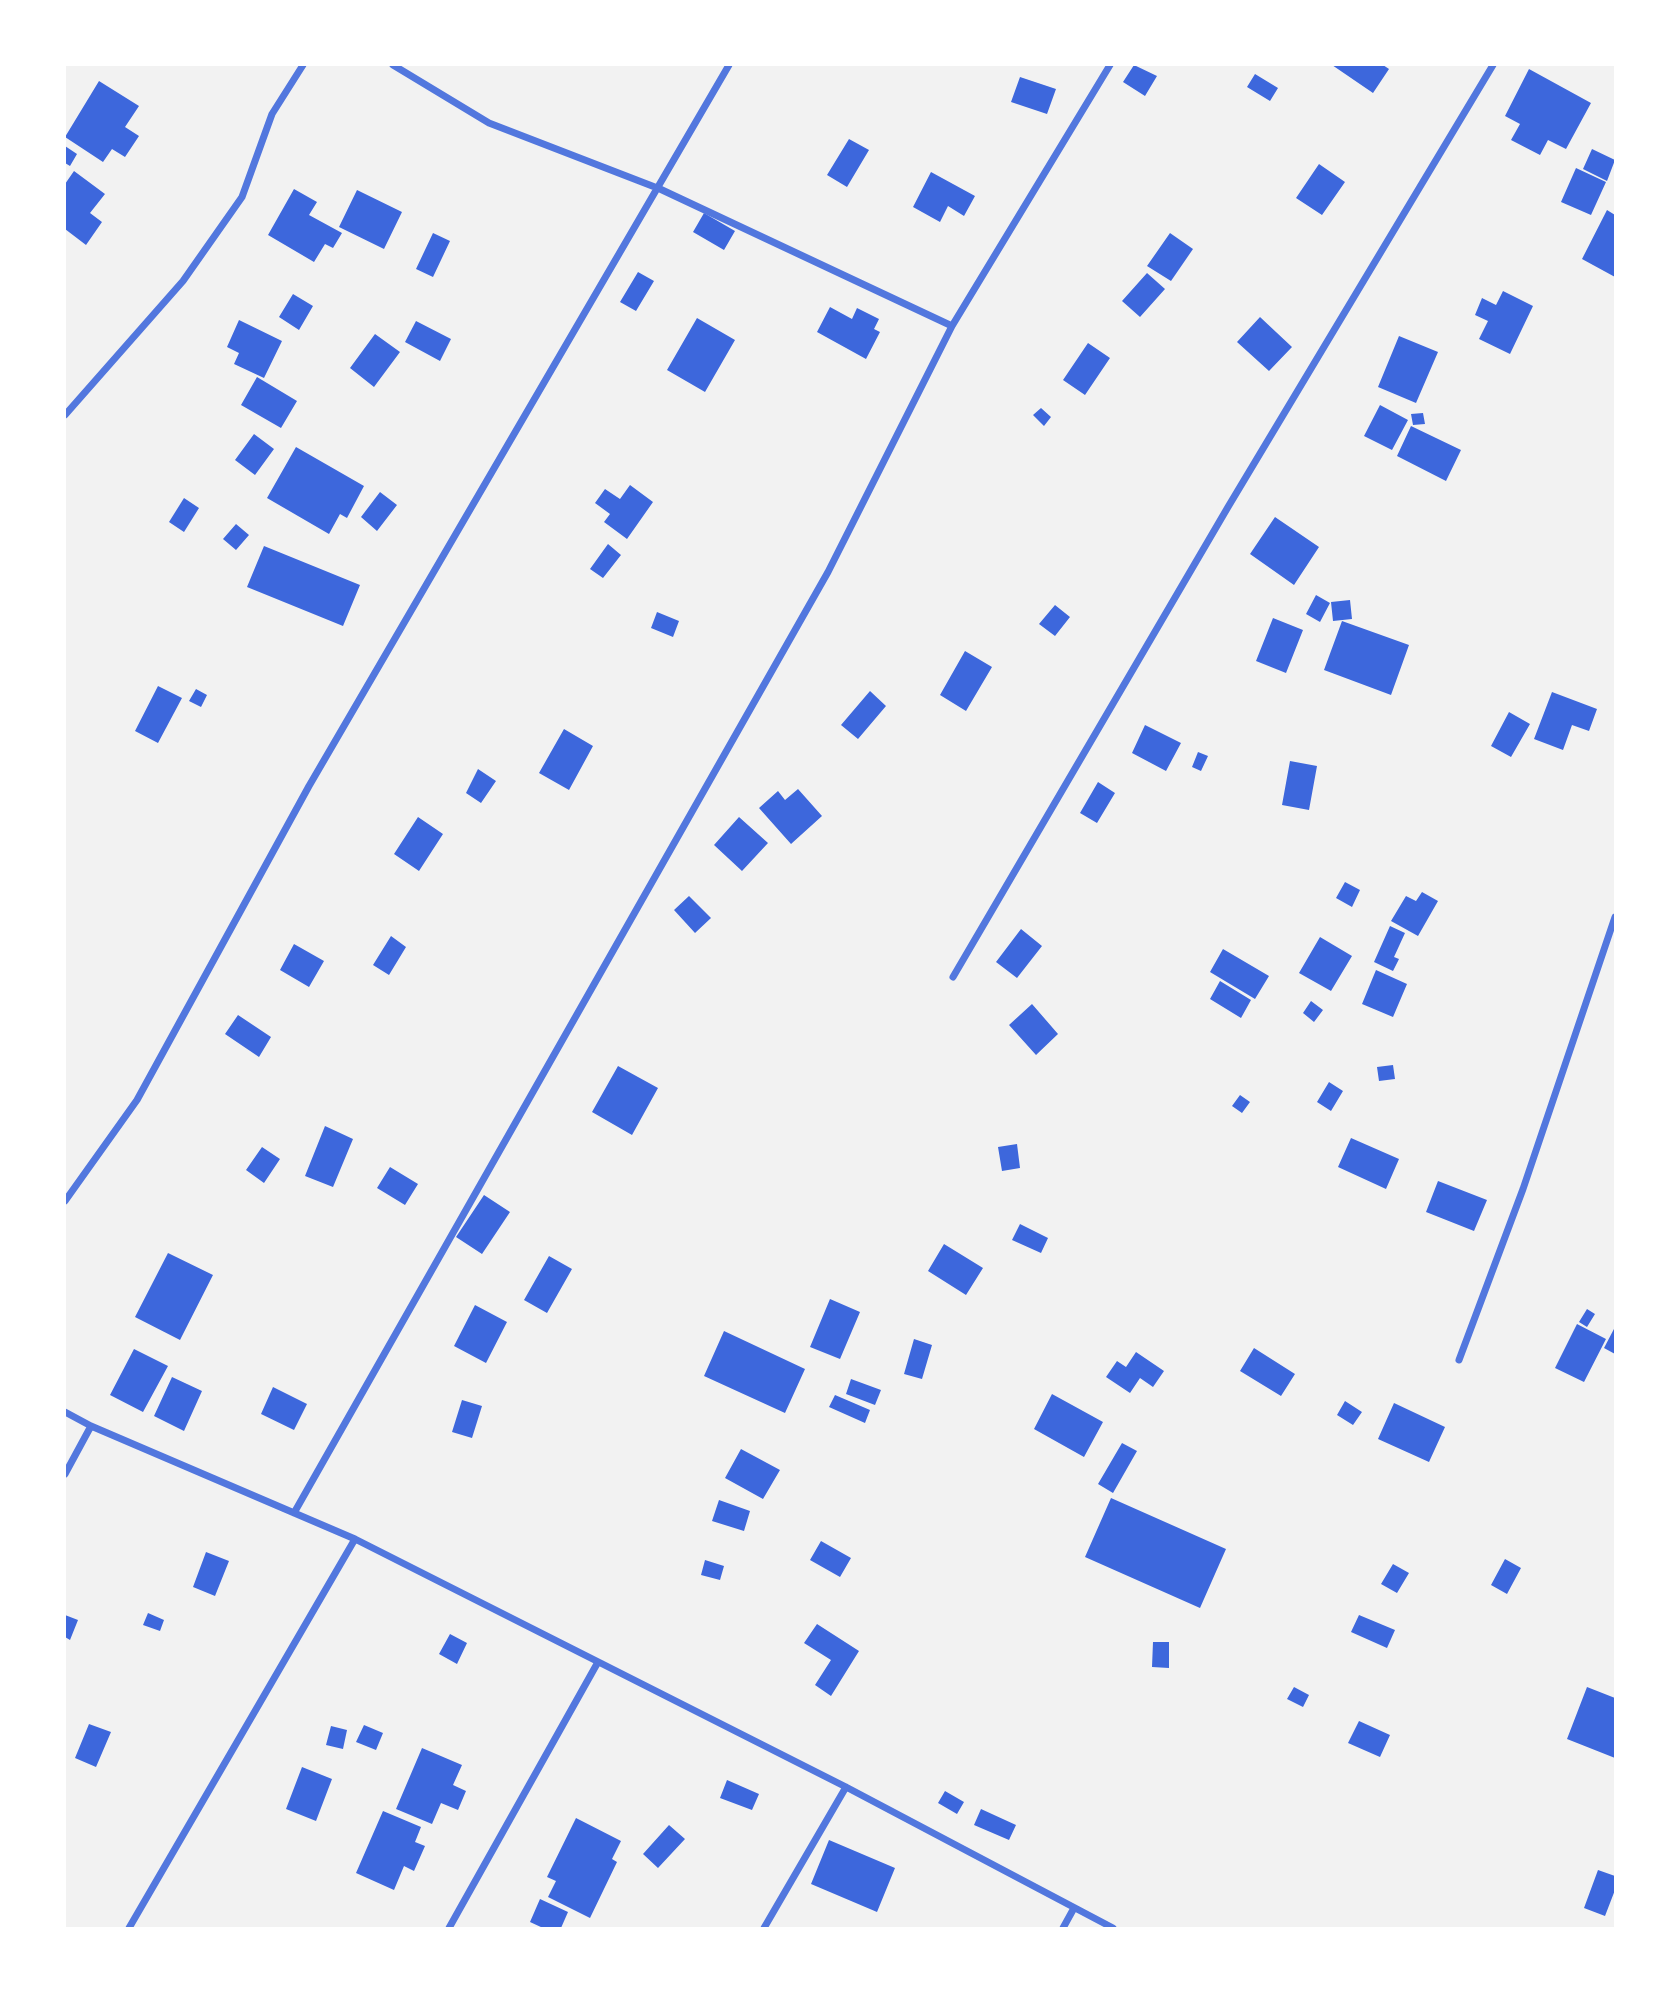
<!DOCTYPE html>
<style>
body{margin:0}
#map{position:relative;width:1680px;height:1993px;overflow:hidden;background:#f2f2f2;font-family:Helvetica,sans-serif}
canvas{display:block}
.frame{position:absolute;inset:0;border:66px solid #fff;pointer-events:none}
</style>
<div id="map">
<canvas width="1680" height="1993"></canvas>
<div class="frame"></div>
</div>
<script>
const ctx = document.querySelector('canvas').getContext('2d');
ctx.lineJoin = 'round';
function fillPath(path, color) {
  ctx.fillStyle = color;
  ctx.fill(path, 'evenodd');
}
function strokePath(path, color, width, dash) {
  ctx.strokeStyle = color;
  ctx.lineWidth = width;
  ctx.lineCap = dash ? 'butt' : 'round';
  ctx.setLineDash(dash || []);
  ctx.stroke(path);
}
fillPath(new Path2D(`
 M1134 65 1157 76 1145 96 1123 82Z
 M1332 65H1383L1389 69 1373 93Z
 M1529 69 1591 103 1566 149 1548 140 1540 155 1511 140 1520 124 1505 116Z
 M1255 74 1278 88 1270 101 1247 87Z
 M1020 77 1056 89 1047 114 1011 102Z
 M99 81 139 106 125 127 139 136 125 157 112 149 103 162 65 137Z
 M849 139 869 150 847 187 827 175Z
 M65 146 77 154 70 166 65 163Z
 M1592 149 1615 160 1607 181 1583 169Z
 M1319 164 1345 182 1322 215 1296 198Z
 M1576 168 1606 182 1591 215 1561 202Z
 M74 171 105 194 90 213 102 222 86 245 65 229V184Z
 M931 172 975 196 964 216 948 206 940 222 913 207Z
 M294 189 317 202 309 215 342 233 333 248 325 244 314 262 268 235Z
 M357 190 402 212 384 249 339 227Z
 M1607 210 1615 215V277L1582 259Z
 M704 213 735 231 724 250 693 232Z
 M433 233 450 241 433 277 416 269Z
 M1170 233 1193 249 1171 281 1147 266Z
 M638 272 654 281 636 311 620 302Z
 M1147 273 1165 289 1140 317 1122 301Z
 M1503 291 1533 306 1510 354 1479 339 1488 321 1475 315 1482 298 1496 305Z
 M293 294 313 306 299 330 279 317Z
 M830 307 852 319 857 308 879 319 874 329 880 332 866 359 817 332Z
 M1260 317 1292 347 1269 371 1237 342Z
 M697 318 735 340 705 392 667 370Z
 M239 320 282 341 264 378 234 364 239 353 227 347Z
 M416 321 451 339 440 361 405 342Z
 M375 334 400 352 374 387 350 368Z
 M1399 336 1438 352 1416 403 1378 387Z
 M1088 343 1110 358 1085 395 1063 380Z
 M257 377 297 401 281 428 241 405Z
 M1380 405 1408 420 1392 450 1364 436Z
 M1041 408 1051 417 1044 426 1033 415Z
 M1423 413 1425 424 1413 425 1411 414Z
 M1411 426 1461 450 1446 481 1397 456Z
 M254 434 274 449 255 475 235 460Z
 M296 447 364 486 347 518 340 514 329 534 267 498Z
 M630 485 653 502 627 539 604 522 610 514 595 503 605 489 620 499Z
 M380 492 397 505 377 531 361 517Z
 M184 498 199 508 184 532 169 522Z
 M1275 517 1319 547 1294 585 1250 554Z
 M236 524 249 535 236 550 223 539Z
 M608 544 621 555 603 578 590 569Z
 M264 546 360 585 343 626 247 587Z
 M1316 595 1330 603 1320 622 1306 614Z
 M1350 600 1352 619 1333 621 1331 602Z
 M1055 605 1070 617 1055 636 1039 624Z
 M657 612 679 621 673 637 651 628Z
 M1273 618 1303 630 1286 673 1256 661Z
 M1342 621 1409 645 1391 695 1324 670Z
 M965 651 992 667 966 711 940 695Z
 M158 686 182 698 158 743 135 731Z
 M196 689 207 695 201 707 189 701Z
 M870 691 886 706 858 739 841 725Z
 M1552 692 1597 709 1589 731 1572 725 1563 750 1534 739Z
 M1509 712 1530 724 1511 757 1491 746Z
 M1145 725 1181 743 1166 771 1132 753Z
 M564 729 593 746 569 790 539 773Z
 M1198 752 1208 756 1201 771 1192 767Z
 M1290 761 1317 766 1309 810 1282 805Z
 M478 769 496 781 481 803 466 793Z
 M1098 782 1115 793 1097 823 1080 813Z
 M798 789 822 816 791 844 759 808 778 791 785 800Z
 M418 817 443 834 419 871 394 854Z
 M739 817 768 843 742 871 714 845Z
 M1345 882 1360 890 1352 907 1336 898Z
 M1422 892 1438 901 1418 936 1391 921 1406 896 1416 901Z
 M689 896 711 918 695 933 674 910Z
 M1390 926 1405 933 1394 957 1399 959 1393 971 1374 962Z
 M1021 929 1042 946 1017 978 996 962Z
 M391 936 406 947 389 975 373 965Z
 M1320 937 1352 956 1331 991 1299 973Z
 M294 944 324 961 309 987 280 970Z
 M1223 949 1269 976 1255 999 1210 972Z
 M1376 970 1407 984 1393 1017 1362 1004Z
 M1220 981 1251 1000 1241 1018 1210 999Z
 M1311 1001 1323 1010 1314 1022 1303 1013Z
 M1032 1004 1058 1034 1036 1055 1009 1025Z
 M238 1015 271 1037 259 1057 225 1034Z
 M1393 1065 1395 1079 1379 1081 1377 1067Z
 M618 1066 658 1088 632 1135 592 1112Z
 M1329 1082 1343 1091 1331 1111 1317 1102Z
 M1240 1095 1250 1102 1242 1113 1232 1106Z
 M325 1126 353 1139 333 1187 305 1176Z
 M1351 1138 1399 1159 1386 1189 1338 1167Z
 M1017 1144 1020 1168 1002 1171 998 1147Z
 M262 1147 280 1159 264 1183 246 1170Z
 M390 1167 418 1184 405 1205 377 1188Z
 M1438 1181 1487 1200 1474 1231 1426 1212Z
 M484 1195 510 1212 482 1254 456 1237Z
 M1020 1224 1048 1238 1041 1253 1012 1240Z
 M944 1244 983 1268 966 1295 928 1271Z
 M168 1253 213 1275 180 1340 135 1317Z
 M549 1256 572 1269 547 1313 524 1300Z
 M830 1299 860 1312 840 1359 810 1347Z
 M475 1305 507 1322 486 1363 454 1346Z
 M1587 1309 1595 1314 1587 1327 1579 1322Z
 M1577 1324 1606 1339 1584 1382 1555 1368Z
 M1615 1327V1354L1604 1348Z
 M724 1331 805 1369 785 1413 704 1376Z
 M914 1339 932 1345 922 1379 904 1374Z
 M1254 1348 1295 1374 1281 1396 1240 1371Z
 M134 1349 168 1366 143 1412 110 1395Z
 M1136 1352 1164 1371 1153 1387 1140 1378 1130 1393 1106 1377 1117 1361 1126 1367Z
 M172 1377 202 1391 184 1431 154 1416Z
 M851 1379 881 1390 875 1405 846 1394Z
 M273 1387 307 1404 294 1430 261 1414Z
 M1052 1394 1103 1422 1084 1457 1034 1429Z
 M835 1395 870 1410 865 1423 829 1407Z
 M462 1400 482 1406 472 1438 452 1432Z
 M1345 1401 1362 1412 1353 1425 1337 1415Z
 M1394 1403 1445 1427 1429 1462 1378 1439Z
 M1122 1443 1137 1451 1113 1493 1098 1484Z
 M741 1449 780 1470 763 1499 725 1478Z
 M1111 1498 1226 1549 1200 1608 1085 1557Z
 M719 1500 750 1511 744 1531 712 1521Z
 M821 1541 851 1558 840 1577 810 1560Z
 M206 1552 229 1561 215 1596 193 1587Z
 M1505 1559 1521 1568 1507 1594 1491 1585Z
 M705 1560 724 1566 720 1580 701 1575Z
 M1393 1564 1409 1573 1397 1593 1381 1584Z
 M148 1613 164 1620 160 1631 143 1625Z
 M65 1615 78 1620 70 1640 65 1637Z
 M1359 1615 1395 1630 1387 1648 1351 1632Z
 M817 1624 859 1651 831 1696 815 1685 831 1660 804 1643Z
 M450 1634 467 1643 457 1664 439 1654Z
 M1153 1642H1169V1668L1152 1667Z
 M1294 1687 1309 1695 1303 1707 1287 1699Z
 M1587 1687 1615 1698V1758L1567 1739Z
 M1359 1721 1390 1735 1380 1757 1348 1743Z
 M89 1724 111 1732 96 1767 75 1758Z
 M364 1725 383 1733 376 1750 356 1742Z
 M331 1726 347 1730 343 1749 326 1745Z
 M422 1748 462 1765 453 1785 466 1791 458 1810 441 1803 432 1824 396 1809Z
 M302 1767 332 1779 316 1821 286 1809Z
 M727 1780 759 1794 752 1810 720 1798Z
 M945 1791 964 1802 957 1814 938 1803Z
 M981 1809 1016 1825 1009 1840 974 1825Z
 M383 1811 421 1827 415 1842 425 1846 414 1871 404 1866 394 1890 356 1873Z
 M576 1818 621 1841 612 1859 617 1862 590 1918 548 1897 556 1881 547 1877Z
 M669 1825 685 1839 658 1868 643 1854Z
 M829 1840 895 1868 877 1912 811 1884Z
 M1598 1870 1615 1876V1890L1605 1916 1584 1908Z
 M540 1899 568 1912 561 1928H543L530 1922Z`), '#3d67dc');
strokePath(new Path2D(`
 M393 65 489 123 660 189 952 326
 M65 415 183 281 242 197 272 114 303 65
 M953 977 1228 507 1493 65
 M65 1201 137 1100 309 786 729 65
 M1459 1360 1523 1189 1615 917
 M65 1412 91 1426 355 1539 846 1787 1113 1928
 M65 1474 91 1426
 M294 1513 828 572 952 326 1110 65
 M129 1928 355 1539
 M449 1928 598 1662
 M764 1928 846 1787
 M1063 1928 1074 1908`), '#5277de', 7);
</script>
